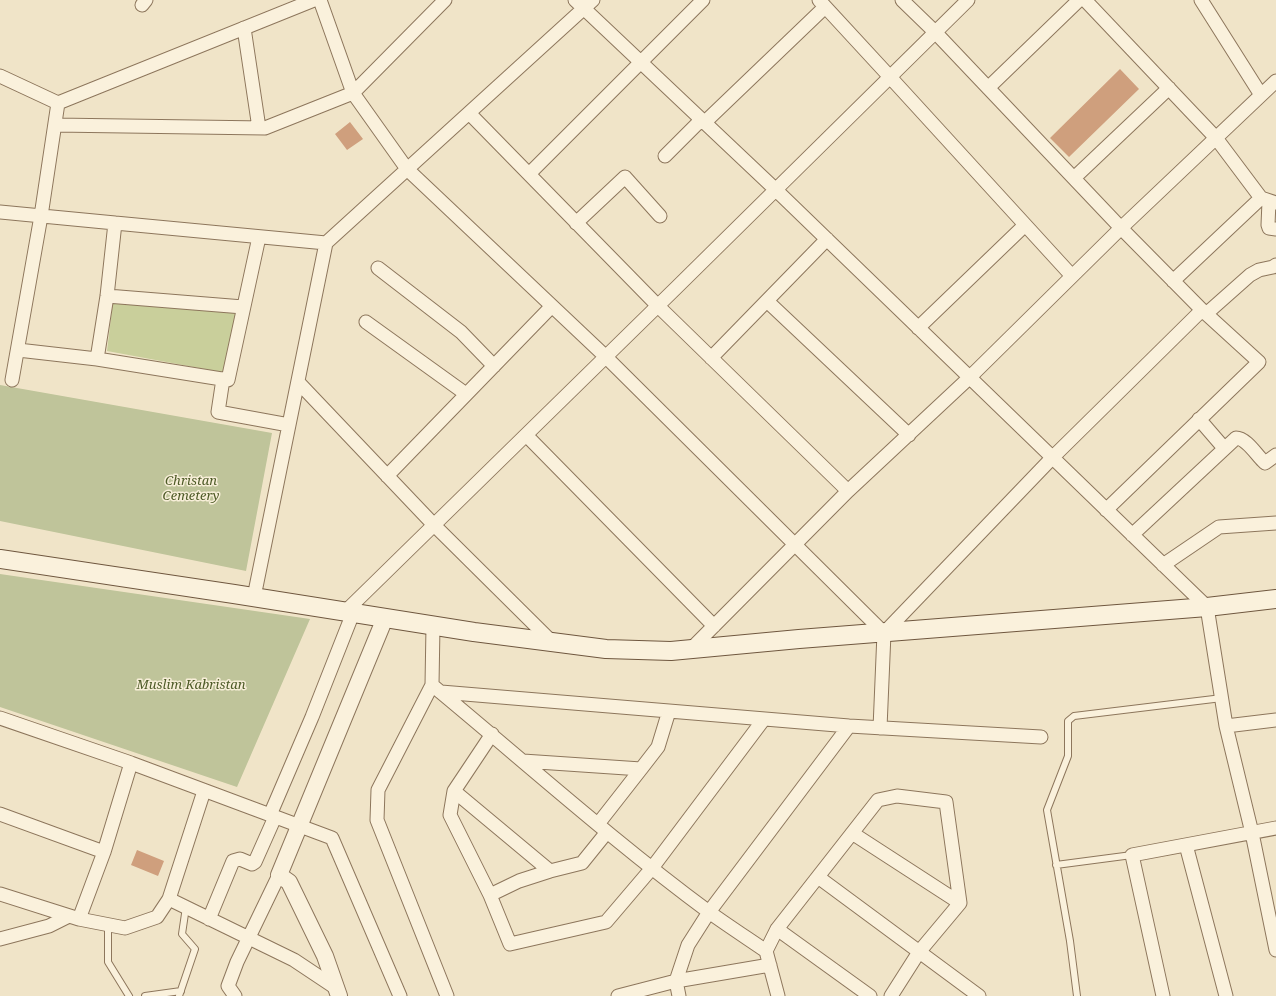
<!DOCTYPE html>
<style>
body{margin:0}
canvas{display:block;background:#f0e4c8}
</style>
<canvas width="1276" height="996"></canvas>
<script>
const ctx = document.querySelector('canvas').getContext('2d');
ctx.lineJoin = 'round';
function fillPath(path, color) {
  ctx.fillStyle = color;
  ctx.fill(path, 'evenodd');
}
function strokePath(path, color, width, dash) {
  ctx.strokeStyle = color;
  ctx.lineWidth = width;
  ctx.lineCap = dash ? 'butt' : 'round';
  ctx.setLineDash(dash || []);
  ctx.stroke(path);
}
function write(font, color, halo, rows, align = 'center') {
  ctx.font = font + ' "Noto Serif",serif';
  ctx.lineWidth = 3;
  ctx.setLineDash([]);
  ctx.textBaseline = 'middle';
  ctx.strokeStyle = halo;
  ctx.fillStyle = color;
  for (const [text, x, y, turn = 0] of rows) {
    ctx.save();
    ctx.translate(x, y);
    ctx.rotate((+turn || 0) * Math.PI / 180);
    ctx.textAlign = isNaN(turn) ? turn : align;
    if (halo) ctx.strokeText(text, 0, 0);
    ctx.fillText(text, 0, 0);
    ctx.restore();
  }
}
fillPath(new Path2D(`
 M113 301 236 312 226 373 107 351Z`), '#c9cf9b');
fillPath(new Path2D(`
 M0 385 272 433 246 571 0 521Z
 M0 574 310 619 237 787 0 707Z`), '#bfc49a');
fillPath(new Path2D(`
 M1120 69 1139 89 1069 157 1050 138Z
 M350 122 363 139 347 150 335 134Z
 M137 850 164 861 158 876 131 865Z`), '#cf9f7d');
const service = new Path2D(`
 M1056 865 1132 855
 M108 925V962L129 996
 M145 996 181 991
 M179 996 195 949 182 934 186 907
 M1077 996 1070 941 1047 810 1068 756V721L1074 716 1222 698`);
const minor = new Path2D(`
 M320 0 353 93 407 169 606 357 884 633
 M575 0 776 190 1207 607 1226 726 1276 720
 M819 0 890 77 1072 276
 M1085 0 1216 138 1261 198 1276 203
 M1201 0 1261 95
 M142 5 146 0
 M244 28 259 128
 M0 76 58 103
 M988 88 1079 0
 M469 113 658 306 848 491 969 378 1121 228 1276 81
 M704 123 825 7
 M55 125 265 128 353 93 445 0
 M665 156 701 120
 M529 174 703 0
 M1074 178 1169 88
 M1269 201 1268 225 1269 228 1276 229
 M0 212 115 223
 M576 223 625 177 660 216
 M378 268 461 332 494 366
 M1173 281 1261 198
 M107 296 243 307
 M767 301 909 435
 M1206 314 1250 275 1259 270 1273 267 1276 265
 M366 322 466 394
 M918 328 1025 225
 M18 350 97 359 107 296 115 223 326 243
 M711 358 827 239
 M97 359 228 380 259 237
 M223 379 218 412 289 425
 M12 380 41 216 58 103 314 0
 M298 382 434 525 552 642
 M1199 419 1224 448
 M526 435 714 626
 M387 476 552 306
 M1106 510 1259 362 1202 310
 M1132 535 1236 438C1246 438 1256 454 1263 461L1265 463 1276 455
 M1163 565 1219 527 1276 523
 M254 597 326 243 593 0
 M345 612 678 286 968 0
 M433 626 432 685 378 790 377 820 447 996
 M690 650 848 491
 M432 685C524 761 613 841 709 912 727 925 747 938 766 951L778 996
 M441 692 849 726 1041 737
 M0 718 131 763 104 852 0 814
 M1226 726 1252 833 1276 950
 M880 728 884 633 1052 458 1202 310 1121 228 935 32 902 0
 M492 734 454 791 450 815 490 895 510 944 606 922 652 868 764 719
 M523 761 641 769 598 824
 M131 763 332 838 400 996
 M641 769 658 747 669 711
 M204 791 169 899 294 960 336 988
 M454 791 550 871 582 863 607 832
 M270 815 312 717 353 613
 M852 833 960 903
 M1186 845 1226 996
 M818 877 979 996
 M0 894 79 919 104 852
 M490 895 519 881 550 871
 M79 919 125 928 157 917 169 899
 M209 919 233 861 240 859 252 864 255 862 275 817
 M777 929 870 996
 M0 939 49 926 69 916
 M766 951 777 929 878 800 897 796 946 802 960 903 919 952 891 996
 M235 996 228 986 237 962 279 875
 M618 996 676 981 770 965
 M679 996 676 981 688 945 709 912 849 726
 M1163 996 1132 855 1276 828`);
const tertiary = new Path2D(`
 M339 996 325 956 289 882 279 875 385 618`);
const secondary = new Path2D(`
 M0 559 234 594 474 632 606 649 671 651 799 639 1207 607 1276 599`);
strokePath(service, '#8d765c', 8);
strokePath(minor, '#8d765c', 15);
strokePath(tertiary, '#8d765c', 18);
strokePath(secondary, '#6f573f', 20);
strokePath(service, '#faf1dc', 6);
strokePath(minor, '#faf1dc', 13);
strokePath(tertiary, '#faf1dc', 16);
strokePath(secondary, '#faf1dc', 18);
write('italic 13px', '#4d5a26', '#f7eed8', [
 ["Christan",191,481],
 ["Cemetery",191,496],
 ["Muslim Kabristan",191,685]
]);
</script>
